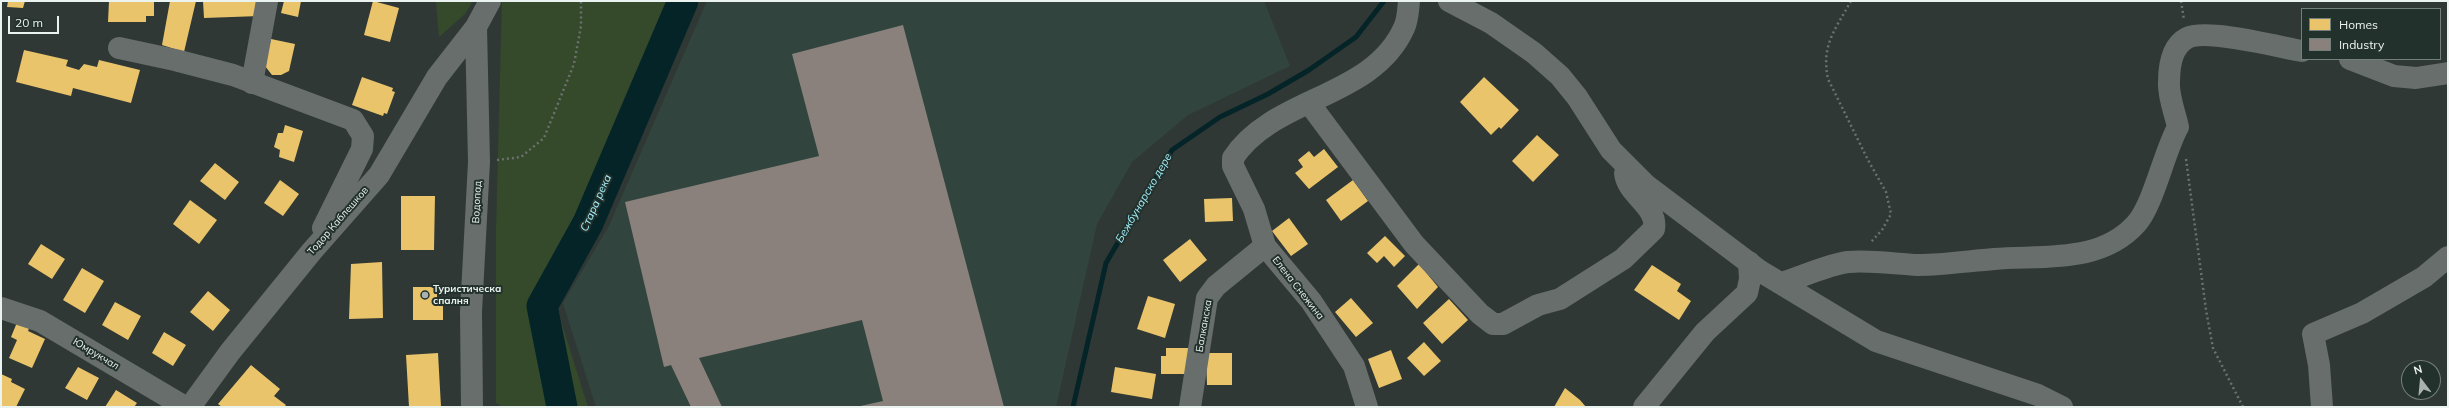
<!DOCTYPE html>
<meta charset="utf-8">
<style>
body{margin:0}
#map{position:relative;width:2449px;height:408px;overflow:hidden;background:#303835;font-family:Mulish,sans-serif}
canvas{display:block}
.frame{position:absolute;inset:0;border:2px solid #ebf3f0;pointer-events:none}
.legend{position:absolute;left:2301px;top:8px;width:140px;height:52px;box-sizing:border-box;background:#23312c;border:1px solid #737f7a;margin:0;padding:5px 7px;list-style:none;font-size:12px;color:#ebf3f0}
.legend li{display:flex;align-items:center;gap:8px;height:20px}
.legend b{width:20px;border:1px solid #737f7a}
.north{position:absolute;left:2401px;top:360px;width:40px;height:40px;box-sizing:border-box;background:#23312c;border:1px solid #737f7a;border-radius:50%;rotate:344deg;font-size:11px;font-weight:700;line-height:16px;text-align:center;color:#ebf3f0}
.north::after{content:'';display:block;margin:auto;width:14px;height:18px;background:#aab2af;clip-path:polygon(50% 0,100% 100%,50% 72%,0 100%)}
.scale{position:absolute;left:8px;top:16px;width:51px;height:18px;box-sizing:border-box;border:2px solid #ebf3f0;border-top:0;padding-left:5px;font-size:12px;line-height:14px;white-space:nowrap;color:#ebf3f0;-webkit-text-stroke:3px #23312c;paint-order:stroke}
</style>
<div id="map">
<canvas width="2449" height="408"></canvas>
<div class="frame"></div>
<ul class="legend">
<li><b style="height:11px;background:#e9c46a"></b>Homes</li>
<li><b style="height:11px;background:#8a817c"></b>Industry</li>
</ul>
<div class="north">N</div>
<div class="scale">20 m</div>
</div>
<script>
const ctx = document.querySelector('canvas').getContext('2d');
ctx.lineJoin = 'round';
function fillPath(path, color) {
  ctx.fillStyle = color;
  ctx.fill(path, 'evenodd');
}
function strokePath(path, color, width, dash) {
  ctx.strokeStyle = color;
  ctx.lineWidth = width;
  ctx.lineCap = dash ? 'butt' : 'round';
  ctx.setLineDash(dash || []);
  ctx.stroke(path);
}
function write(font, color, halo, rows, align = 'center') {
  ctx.font = font + ' Mulish,sans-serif';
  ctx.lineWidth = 4;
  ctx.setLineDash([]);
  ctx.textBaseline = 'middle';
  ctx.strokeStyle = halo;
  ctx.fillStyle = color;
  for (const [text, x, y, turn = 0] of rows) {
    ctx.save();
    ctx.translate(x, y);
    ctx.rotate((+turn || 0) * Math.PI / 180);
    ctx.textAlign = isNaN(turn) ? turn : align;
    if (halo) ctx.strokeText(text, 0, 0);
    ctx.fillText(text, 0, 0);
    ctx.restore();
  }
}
fillPath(new Path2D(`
 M707 1H1264L1290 66 1188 115 1132 162 1097 224 1056 407H596L563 303 609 226Z`), '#31453e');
fillPath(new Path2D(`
 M436 1H473L465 14 439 37Z
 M502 1H700L604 223 555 302 588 407H503L496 403V230Z`), '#354a2b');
fillPath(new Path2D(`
 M8 1H25L23 8 7 7Z
 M109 1H154V16H146V22H108Z
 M170 1H196L184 52 162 45Z
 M203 1H262L260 16 204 18Z
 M284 1H301L298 17 281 13Z
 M373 1 399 8 390 42 364 35Z
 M271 39 295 44 289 71 281 75H272L265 66Z
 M24 50 68 60 66 66 79 70 84 64 97 67 99 60 140 70 131 103 73 88 71 96 16 82Z
 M362 77 393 88 392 91 395 92 387 114 384 113 383 116 352 105Z
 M1484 77 1519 110 1501 129 1499 127 1491 135 1460 102Z
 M285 125 303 131 294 162 279 157 280 150 274 147 278 133H283Z
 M1537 135 1559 155 1533 182 1512 161Z
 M1324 149 1338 167 1309 189 1295 173 1303 167 1298 160 1309 151 1314 157Z
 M215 163 239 182 225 200 200 181Z
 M280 180 299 194 283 216 264 203Z
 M1353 180 1368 201 1341 221 1326 200Z
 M401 196H435L434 250H401Z
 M1232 198 1233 221 1205 222 1204 199Z
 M190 200 217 220 199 244 173 224Z
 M1289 218 1308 244 1291 256 1272 231Z
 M1385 236 1405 256 1394 267 1384 256 1377 263 1367 253Z
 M1190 239 1207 260 1180 282 1163 260Z
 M41 244 65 259 52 279 28 264Z
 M382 262 383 318 349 319 351 264Z
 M1419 264 1438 287 1417 309 1397 286Z
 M1652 265 1681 284 1677 291 1691 301 1679 320 1634 290Z
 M82 268 104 281 85 313 63 300Z
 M413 287H437V304H443V320H413Z
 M208 291 230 310 213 331 190 312Z
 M1148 296 1175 304 1165 338 1137 329Z
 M1351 298 1373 323 1356 337 1335 312Z
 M1449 299 1468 320 1442 344 1423 323Z
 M115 302 141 316 128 340 102 325Z
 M18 320 30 326 28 331 45 339 32 368 9 358 17 340 11 337Z
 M164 332 186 345 173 366 152 353Z
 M1424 342 1441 361 1424 376 1407 358Z
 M1166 348H1189V374H1161V356H1166Z
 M1391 350 1402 379 1379 388 1368 359Z
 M438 353 441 407H409L406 355Z
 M1206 353H1232V385H1207Z
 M251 365 280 389 274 396 286 405 284 407H222L218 404Z
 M78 367 99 378 87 400 65 388Z
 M1115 367 1156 374 1152 399 1111 392Z
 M1 374 12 379 11 382 25 389 16 407H1Z
 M1565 388 1580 400 1586 407H1554Z
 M116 390 137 403 134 407H105Z`), '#e9c46a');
fillPath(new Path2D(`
 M903 25 1004 407H856L883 401 862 320 699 358 722 407H691L671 365 664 367 625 202 819 156 792 54Z`), '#8a817c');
strokePath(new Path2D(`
 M1073 407 1106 263 1172 150 1220 117 1268 94 1309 70 1356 37 1384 1`), '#042428', 5);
strokePath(new Path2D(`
 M562 407 542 306 588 223 683 1`), '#042428', 31);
strokePath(new Path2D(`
 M1851 1C1835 30 1821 45 1828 79L1868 160 1886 192 1891 214 1882 230 1871 242
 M2181 1 2184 20
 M2186 159 2206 310 2213 348 2243 407
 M497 160 521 157 544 138 574 64 581 26V1`), '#6c706f', 2.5, [2, 3]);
strokePath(new Path2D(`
 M1449 1 1491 23 1534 53 1560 76 1577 97 1611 150 1646 185 1760 271 1876 341 2038 395 2062 407
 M119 48 175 60 233 75 353 120 363 136 362 149 323 228
 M2350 59 2394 76 2416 78 2448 73
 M252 83 267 1
 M1309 103 1414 244 1480 314 1493 324H1503L1538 305 1560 299 1623 259 1654 229C1658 206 1627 195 1625 173
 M1782 283C1801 277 1830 264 1848 262 1871 260 1895 264 1918 265 1943 265 1969 261 1994 259 2042 255 2100 264 2136 224 2153 206 2164 152 2178 127 2175 113 2168 96 2169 82 2169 67 2172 46 2187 38 2206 28 2279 47 2302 51
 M1 308 40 321 185 407
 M190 407 230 352 312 251 379 175 437 77 476 27
 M472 407 471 312 479 162 476 27 490 1
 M1190 407 1207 298 1216 286 1265 246
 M1367 407 1354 366 1311 301 1265 246 1254 209 1233 166V158C1274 96 1372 99 1404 28 1408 20 1408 10 1409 1
 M1644 407 1705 332 1747 293 1750 279 1749 262
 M2322 407 2319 365 2313 334 2362 313 2424 277 2448 257`), '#686e6c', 22);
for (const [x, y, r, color] of [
 [425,295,4,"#aab2af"]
]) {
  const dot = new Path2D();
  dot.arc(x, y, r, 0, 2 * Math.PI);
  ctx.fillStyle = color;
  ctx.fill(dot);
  strokePath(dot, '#23312c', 1.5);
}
write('10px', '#ebf3f0', '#23312c', [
 ["Водопад",477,202,-87],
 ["Тодор Каблешков",338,221,-49],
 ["Елена Снежина",1298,288,52],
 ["Балканска",1204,326,-80],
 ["Юмрукчал",96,354,31]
]);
write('bold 10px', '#ebf3f0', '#23312c', [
 ["Туристическа",433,289],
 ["спалня",433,301]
], 'left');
write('italic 11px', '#a4f2ff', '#23312c', [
 ["Бежбунарско дере",1144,198,-60],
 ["Стара река",596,203,-66]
]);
</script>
